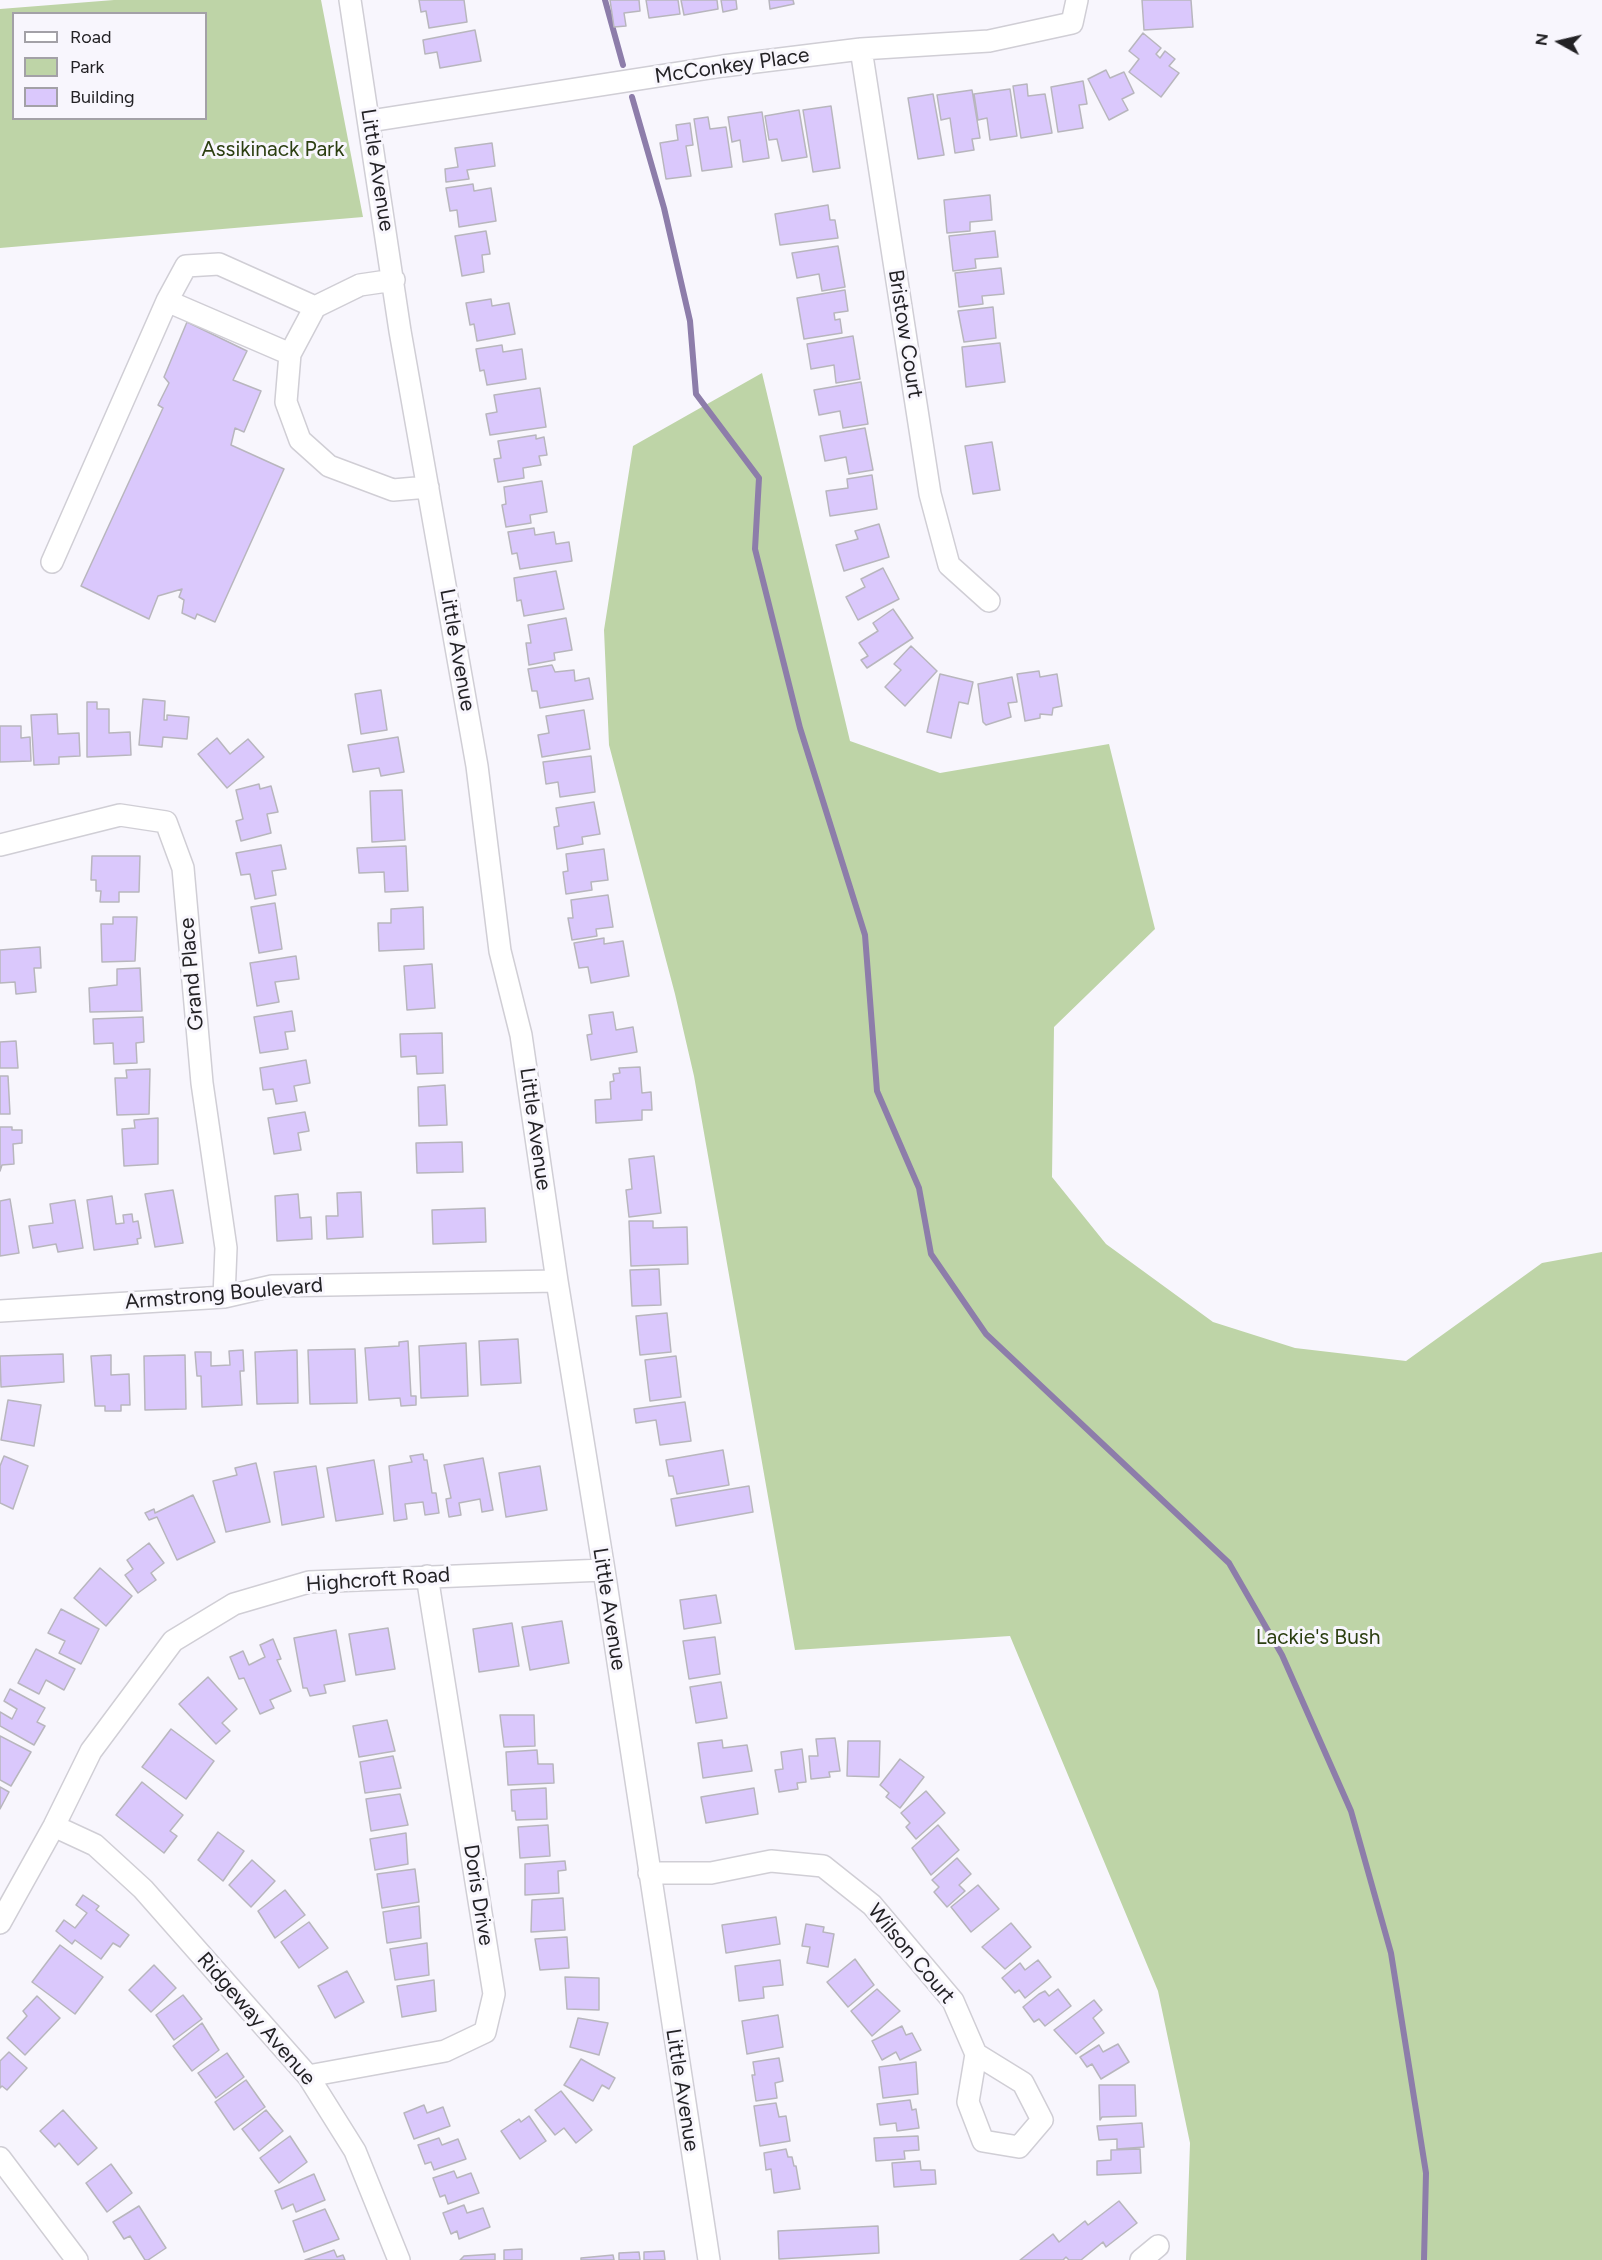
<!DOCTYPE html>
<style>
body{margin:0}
#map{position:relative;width:1602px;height:2260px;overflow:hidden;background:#f8f6fd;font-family:Figtree,sans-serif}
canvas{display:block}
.legend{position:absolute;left:12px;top:12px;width:195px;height:108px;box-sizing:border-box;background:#f8f6fd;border:2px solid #a3a1a7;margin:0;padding:8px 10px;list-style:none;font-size:18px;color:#232225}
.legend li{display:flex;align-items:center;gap:12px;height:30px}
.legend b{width:30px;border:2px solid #a3a1a7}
.north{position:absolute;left:1530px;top:12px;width:60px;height:60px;-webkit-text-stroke:4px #f8f6fd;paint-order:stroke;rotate:278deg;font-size:16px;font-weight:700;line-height:24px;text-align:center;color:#232225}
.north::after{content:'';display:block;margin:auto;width:21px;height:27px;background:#232225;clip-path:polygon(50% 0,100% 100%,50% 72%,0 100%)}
</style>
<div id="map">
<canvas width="1602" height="2260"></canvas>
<ul class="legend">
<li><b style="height:8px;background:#fff"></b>Road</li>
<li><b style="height:16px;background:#bed4a7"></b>Park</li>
<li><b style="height:16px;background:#dac8fc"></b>Building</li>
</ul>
<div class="north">N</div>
</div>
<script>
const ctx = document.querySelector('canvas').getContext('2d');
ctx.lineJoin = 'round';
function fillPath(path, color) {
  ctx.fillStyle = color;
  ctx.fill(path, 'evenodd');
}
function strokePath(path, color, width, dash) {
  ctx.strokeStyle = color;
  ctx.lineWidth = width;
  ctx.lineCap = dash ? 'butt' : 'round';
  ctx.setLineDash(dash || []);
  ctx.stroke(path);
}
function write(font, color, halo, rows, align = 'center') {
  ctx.font = font + ' Figtree,sans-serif';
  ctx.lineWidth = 6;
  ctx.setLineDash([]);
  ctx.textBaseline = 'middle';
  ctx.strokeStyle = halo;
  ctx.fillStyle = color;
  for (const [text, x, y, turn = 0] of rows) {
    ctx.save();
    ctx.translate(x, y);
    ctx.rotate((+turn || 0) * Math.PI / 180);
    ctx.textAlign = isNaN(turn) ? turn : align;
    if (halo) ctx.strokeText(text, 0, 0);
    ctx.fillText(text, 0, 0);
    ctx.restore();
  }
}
fillPath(new Path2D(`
 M114 0H321L363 217 0 248V9ZM14 14H206V118H14Z
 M762 373 850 741 940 773 1109 744 1155 929 1054 1027 1052 1177 1106 1244 1213 1322 1295 1348 1406 1361 1542 1263 1602 1252V2260H1186L1190 2143 1158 1991 1010 1636 795 1650 694 1076 675 994 609 745 604 630 633 446Z`), '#bed4a7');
strokePath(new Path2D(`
 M605 0 623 65
 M632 97 664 208 690 321 696 394 759 478 755 549 800 728 865 935 877 1091 919 1188 931 1254 986 1334 1229 1563 1282 1655 1351 1811 1391 1953 1426 2173 1424 2260`), '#8d7daa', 6);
const building = new Path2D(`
 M419 0H464L467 22 429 28 426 11 421 12Z
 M610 0H639L640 11 624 13 626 26 614 27Z
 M646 0H678L680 14 649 18Z
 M681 0H717L718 9 684 15Z
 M721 0H736L737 9 723 12Z
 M769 0H793L794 4 770 9Z
 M1142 0H1191L1193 27 1144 30Z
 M475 30 481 61 440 68 437 52 425 54 423 40Z
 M1143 33 1161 48 1156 54 1160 58 1165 51 1175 59 1169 66 1179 73 1161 97 1129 72 1139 59 1129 51Z
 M1106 70 1110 78 1124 72 1134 93 1122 99 1128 110 1109 120 1088 79Z
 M1083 81 1087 104 1079 105 1083 128 1058 132 1051 87Z
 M1027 84 1028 96 1045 94 1052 133 1021 138 1013 86Z
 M1010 89 1017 136 990 140 987 118 978 120 974 94Z
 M972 90 980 138 972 139 974 150 955 153 950 118 941 120 937 95Z
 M933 94 944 155 918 159 908 98Z
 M831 106 840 168 813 172 803 110Z
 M799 110 807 157 782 161 777 139 769 140 765 116Z
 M762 112 769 158 743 162 740 140 732 142 728 117Z
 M708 117 710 129 726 127 732 167 702 171 694 119Z
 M690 123 693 145 686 146 691 176 666 179 660 143 678 140 676 125Z
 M492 143 495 166 467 170 469 179 446 182 445 169 458 167 455 148Z
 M473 184 474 191 491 188 496 221 459 227 457 210 450 211 446 188Z
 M990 195 992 220 970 222V231L947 233 944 200Z
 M828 205 830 220H835L838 238 780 245 775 214Z
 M486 231 490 254 482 255 484 272 462 276 455 236Z
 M995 231 998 257 975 259 976 268 953 271 949 236Z
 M838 246 845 287 822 291 819 274 797 278 792 253Z
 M1001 268 1004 294 982 296 983 304 959 307 955 273Z
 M845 290 848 311 834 313 835 320 840 319 842 333 804 339 797 298Z
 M491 299 492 306 509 303 515 334 477 341 474 324 470 325 466 303Z
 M993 307 996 338 964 342 958 311Z
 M187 322 247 351 233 380 261 391 244 432 235 428 231 445 284 469 215 622 197 614 195 619 182 613 184 600 179 597 182 589 158 596 149 619 81 586 163 408 158 405 169 383 164 377Z
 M853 336 860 379 836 383 834 365 811 369 807 344Z
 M1000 343 1005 382 966 387 962 347Z
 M502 345 503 352 522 349 526 379 487 385 484 370 480 371 476 349Z
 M861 382 868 424 843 428 840 411 819 415 814 390Z
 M540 388 546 427 490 435 486 414 497 412 494 395Z
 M865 428 873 470 849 474 846 457 825 461 820 436Z
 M536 435V439L544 437 547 455 539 456 541 465 523 468 524 478 498 482 494 459 501 458 498 441Z
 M992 442 1000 490 973 494 965 446Z
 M872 475 877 509 830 516 826 491 848 488 847 479Z
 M542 481 547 512 530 515 531 523 506 527 502 505 506 504 504 487Z
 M879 524 889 557 844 571 836 545 858 539 855 531Z
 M534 528 535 535 554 532 556 544 569 542 572 561 520 569 517 553 512 554 508 532Z
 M883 568 899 599 858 620 846 597 865 587 861 579Z
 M556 571 564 609 524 616 521 600 517 601 514 578Z
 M893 609 913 638 867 668 861 660 868 656 859 643 878 631 873 623Z
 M566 618 572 650 554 653 555 660 529 665 526 643H531L528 625Z
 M911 646 937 671 905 706 885 687 901 670 894 664Z
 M552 665 555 672 574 670 575 681 589 678 593 699 540 708 537 691H532L528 669Z
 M1039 671 1040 677 1057 674 1062 706 1053 708 1052 715 1040 714V718L1025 721 1017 674Z
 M940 674 973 682 968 704 959 702 951 738 927 732Z
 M1012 677 1017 702 1008 703 1011 717 986 725 983 722 978 684Z
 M381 690 387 730 361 734 355 694Z
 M143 699 165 701 164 720H167V715L189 717 187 739 163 737 162 747 139 745Z
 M87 702H97V709H109V733L130 732 131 755 87 757Z
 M584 710 590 749 542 757 538 735 549 733 546 716Z
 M57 714 58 734 79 733 80 756 59 757V764L34 765 31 715Z
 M0 726H21V738L30 737 31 761 0 762Z
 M398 737 404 772 381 776 379 768 353 772 348 745Z
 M217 738 230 754 248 739 264 757 227 788 198 754Z
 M591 756 595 792 560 797 558 782 546 784 543 762Z
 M259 784 260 789 271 786 278 812 267 814 271 833 241 841 236 821 243 819 236 790Z
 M402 790 405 840 372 842 370 791Z
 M594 802 600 834 582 837 583 844 557 849 554 827 559 826 556 808Z
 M281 845 286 869 272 871 276 895 255 899 250 874 241 875 236 853Z
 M406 846 408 891 385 892 384 872 359 873 357 848Z
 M604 849 608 880 591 882 592 890 566 894 563 872 568 871 566 854Z
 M92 856H140L139 892H119V902H100L101 891H96V880H91Z
 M608 895 613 927 596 929 597 936 572 940 568 918H573L571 900Z
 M275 903 282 949 259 953 251 907Z
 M423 907 424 949 379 951 378 923H391V909Z
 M113 917H137L135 961 102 962 101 924H113Z
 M604 938V944L623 941 629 976 591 983 588 967 579 968 574 943Z
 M40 947 41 968H34L36 992 16 994 15 982 0 983V950Z
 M296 956 299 979 275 982 279 1002 257 1006 250 963Z
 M432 964 435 1008 407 1010 404 966Z
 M140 968 142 1011 90 1012 89 988 117 985V969Z
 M292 1011 295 1031 285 1032 288 1049 260 1053 254 1017Z
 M613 1012 616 1030 633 1027 637 1052 591 1060 587 1035 592 1034 589 1015Z
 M143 1017 144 1042 136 1043 137 1063 114 1064 113 1043 94 1044 93 1019Z
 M442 1033 443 1073 417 1074 416 1056 401 1057 400 1034Z
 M16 1041 18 1068H0V1042Z
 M306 1060 310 1083 294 1086 297 1101 276 1104 273 1089 263 1090 260 1068Z
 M640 1067 642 1093 651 1092 652 1110H642V1120L596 1123 595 1100 611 1099 610 1082 614 1081 613 1074 620 1073 619 1068Z
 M150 1069 149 1114 117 1115 115 1078H127L126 1070Z
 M0 1076H8L10 1114H0Z
 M445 1085 447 1125 419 1126 418 1087Z
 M305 1112 309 1131 298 1133 301 1150 274 1154 268 1118Z
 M158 1118V1164L124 1166 122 1129 135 1128 134 1120Z
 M0 1127H12V1130H22V1143L13 1144 14 1164 2 1165 0 1171Z
 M462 1142 463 1172 417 1173 416 1143Z
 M654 1156 661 1213 629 1217 626 1190 632 1189 629 1159Z
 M173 1190 183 1243 155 1247 145 1194Z
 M361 1192 363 1237 327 1239 326 1216H338L337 1193Z
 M298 1194 300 1218 311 1217 312 1239 277 1241 275 1196Z
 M112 1196 116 1224 124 1223 123 1215 132 1214 133 1222 138 1221 141 1238 137 1239 138 1244 94 1250 87 1200Z
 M10 1199 19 1253 0 1256V1201Z
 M75 1200 83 1248 58 1252 56 1244 33 1248 29 1226 53 1223 50 1204Z
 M485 1208 486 1242 433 1244 432 1210Z
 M629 1221H653V1228L687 1227 688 1264 631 1266Z
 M659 1269 661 1305 632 1306 630 1270Z
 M667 1313 671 1352 640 1355 636 1316Z
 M518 1339 521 1383 481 1385 479 1341Z
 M408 1341 411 1396H416V1405L401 1406 400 1398 369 1400 365 1348 399 1346V1342Z
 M466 1343 468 1396 421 1398 419 1346Z
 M355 1349 357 1403 310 1404 308 1350Z
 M243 1350 244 1371H240L242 1405 202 1407 201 1376H197L195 1352H211V1366L230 1365 229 1351Z
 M297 1350 298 1403 257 1404 255 1352Z
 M63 1354 64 1382 1 1387 0 1356Z
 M111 1355V1375L129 1374 130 1405H121V1411H105V1406H95L91 1356Z
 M185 1355 186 1409 145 1410 144 1356Z
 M676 1356 681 1397 650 1401 645 1360Z
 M8 1400 41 1405 34 1446 1 1440Z
 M685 1402 691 1441 660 1445 656 1420 636 1423 634 1409Z
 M723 1450 729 1485 677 1494 673 1476H669L666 1460Z
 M423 1454 424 1460H427L432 1493H436L439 1513 425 1515 423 1502 405 1504 407 1519 394 1521 389 1466 412 1462 410 1456Z
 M4 1456 28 1466 13 1509 0 1503V1466Z
 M483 1458 493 1510 482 1512 480 1499 459 1503 461 1515 449 1517 446 1499 451 1498 444 1465Z
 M374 1460 383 1514 336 1521 327 1468Z
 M256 1463 270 1522 226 1532 213 1481 237 1475 235 1468Z
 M316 1466 324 1517 282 1525 274 1472Z
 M540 1466 547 1510 506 1517 499 1473Z
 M749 1486 753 1512 676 1526 671 1499Z
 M193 1495 215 1542 177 1560 157 1517 149 1520 145 1513 154 1509 155 1513Z
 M149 1543 164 1563 151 1573 156 1580 138 1593 125 1575 133 1569 127 1560Z
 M100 1568 132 1596 106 1626 74 1598Z
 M716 1595 721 1623 684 1629 680 1600Z
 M61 1609 99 1629 81 1664 59 1653 65 1641 48 1633Z
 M562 1621 569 1663 530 1670 522 1627Z
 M512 1623 519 1666 479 1672 473 1629Z
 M388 1628 395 1669 356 1675 349 1634Z
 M336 1630 345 1681 324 1685 326 1693 310 1696 307 1688H303L294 1638Z
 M715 1637 720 1674 689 1679 683 1641Z
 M273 1639 281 1659 277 1660 291 1691 270 1700 274 1708 260 1714 244 1678 239 1679 230 1657 243 1651 249 1665 265 1657 260 1645Z
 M36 1649 75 1669 64 1690 46 1680 39 1694 18 1683Z
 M208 1677 237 1709 222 1723 230 1731 216 1744 179 1704Z
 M721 1682 727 1718 696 1723 690 1687Z
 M10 1689 45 1708 37 1722 45 1726 34 1745 0 1726V1712L12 1719 17 1709 4 1701Z
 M500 1715H534L535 1746 504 1747Z
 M387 1720 395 1751 359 1757 353 1726Z
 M171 1729 214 1761 186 1799 142 1767Z
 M0 1736 31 1752 11 1786 0 1780Z
 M835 1738 840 1771 829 1772 830 1777 811 1779 809 1756H818L816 1739Z
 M722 1740 723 1748 747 1745 752 1771 703 1778 698 1743Z
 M848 1741H880L879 1777 847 1776Z
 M802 1749 806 1782 797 1783 798 1789 779 1792 775 1770 783 1769 781 1752Z
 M537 1750 538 1764H553L554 1783 508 1785 506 1752Z
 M393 1756 401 1788 365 1793 360 1762Z
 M900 1759 924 1777 900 1808 886 1797 889 1793 880 1785Z
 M142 1782 183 1815 170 1831 177 1836 164 1853 116 1815Z
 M0 1787 9 1792 0 1809Z
 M546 1788 547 1819 516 1820 515 1811H512L511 1790Z
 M754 1788 758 1814 706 1823 701 1797Z
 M926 1791 945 1813 916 1839 906 1827 910 1823 901 1813Z
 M400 1794 408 1825 371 1831 366 1799Z
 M548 1825 550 1856 520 1858 518 1827Z
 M938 1825 959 1850 931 1875 912 1848Z
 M218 1832 244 1851 223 1881 198 1860Z
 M406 1833 408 1864 375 1870 370 1839Z
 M957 1858 971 1874 959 1885 965 1891 947 1907 934 1892 939 1887 932 1880Z
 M252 1860 275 1881 251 1907 229 1885Z
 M565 1861 566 1870 558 1871 559 1893 525 1895V1864Z
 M415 1869 419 1902 382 1908 377 1874Z
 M978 1885 999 1909 971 1932 951 1907Z
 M285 1890 305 1915 275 1938 258 1911Z
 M83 1895 99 1906 96 1910 129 1935 120 1947 113 1943 101 1959 75 1940 72 1944 56 1931 64 1920 75 1928 87 1913 76 1905Z
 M563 1898 565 1930 531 1932 532 1900Z
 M419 1906 421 1938 387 1943 383 1912Z
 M776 1917 780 1944 726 1953 722 1925Z
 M309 1922 328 1948 299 1968 281 1942Z
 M1011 1923 1031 1947 1005 1969 982 1947Z
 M806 1924 824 1927 823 1932 834 1934 828 1967 807 1963 810 1947 802 1946Z
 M567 1937 569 1968 540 1970 535 1939Z
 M427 1943 429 1975 395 1980 390 1949Z
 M60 1945 103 1977 75 2014 32 1982Z
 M855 1959 874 1985 848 2007 827 1982Z
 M780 1960 783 1985 763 1987 764 1998 739 2001 735 1966Z
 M1038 1960 1051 1977 1025 1998 1019 1990 1015 1993 1002 1978 1020 1963 1025 1970Z
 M154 1965 176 1988 151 2012 129 1990Z
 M347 1971 364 2002 335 2018 318 1986Z
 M565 1977 599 1978V2010L567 2009Z
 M434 1980 436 2011 402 2017 397 1986Z
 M877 1989 900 2011 872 2036 851 2011Z
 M1058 1989 1071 2006 1045 2026 1039 2019 1034 2022 1023 2007 1039 1994 1045 1991 1049 1996Z
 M183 1995 202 2019 174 2040 156 2015Z
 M37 1996 60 2018 25 2055 7 2038 27 2016 23 2011Z
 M1094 2000 1102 2010 1093 2018 1104 2033 1076 2054 1054 2030Z
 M778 2015 783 2047 747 2054 742 2021Z
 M578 2018 608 2023 599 2055 570 2047Z
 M202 2023 219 2050 192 2071 173 2046Z
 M902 2026 906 2035 912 2033 921 2050 900 2060 896 2052 882 2060 872 2041Z
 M1118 2044 1129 2062 1101 2079 1092 2064 1087 2067 1080 2057 1099 2045 1103 2052Z
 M9 2052 27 2068 7 2090 2 2086 0 2088V2061Z
 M227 2053 244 2077 216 2098 198 2073Z
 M779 2058 783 2081 775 2083 777 2098 756 2101 752 2075H755L753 2062Z
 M581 2059 615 2078 609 2089 602 2085 593 2101 564 2085Z
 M916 2062 918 2094 883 2098 879 2067Z
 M246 2080 265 2107 234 2130 215 2102Z
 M1099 2085H1135L1136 2116 1102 2117 1100 2120Z
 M561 2091 592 2130 576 2143 564 2128 555 2135 535 2110Z
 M910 2100 912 2110 916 2109 919 2128 897 2131 896 2123 880 2125 877 2104Z
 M776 2103 779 2117 786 2116 790 2141 760 2146 754 2106Z
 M424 2105 427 2113 443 2107 450 2126 414 2139 404 2113Z
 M63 2110 97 2148 78 2165 59 2143 55 2147 40 2131Z
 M266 2110 283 2131 259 2151 242 2129Z
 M529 2116 546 2141 520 2159 501 2131 519 2119 521 2122Z
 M1142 2123 1144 2147 1117 2149V2139L1099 2140 1097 2126Z
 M290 2136 307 2162 279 2183 260 2158Z
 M918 2136 919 2150 904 2151 905 2159 876 2161 874 2138Z
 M439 2138 442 2145 458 2139 466 2159 434 2170 431 2162 425 2164 418 2145Z
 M786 2149 788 2157H792L794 2166H796L800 2189 774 2193 771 2169 766 2170 764 2153Z
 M1140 2149 1141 2173 1097 2175V2161L1111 2160V2150Z
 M920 2161 921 2170H935L936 2184 894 2187 892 2163Z
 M111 2164 132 2193 107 2212 86 2183Z
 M454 2171 457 2178 471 2173 479 2193 448 2204 445 2195 440 2197 433 2178Z
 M314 2174 325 2200 296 2212 293 2204 282 2209 275 2191Z
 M1119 2201 1137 2223 1106 2247 1103 2242 1081 2260H1069L1066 2257 1063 2260H1020L1053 2234 1059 2242 1085 2221 1088 2225Z
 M464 2205 467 2213 483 2208 490 2227 459 2239 457 2231 451 2234 443 2213Z
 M139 2206 166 2248 148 2260H145L130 2236 124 2239 113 2222Z
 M325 2209 339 2239 304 2252 293 2221Z
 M878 2226 879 2253 779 2259 778 2231Z
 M522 2249V2260H504V2250Z
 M334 2250 337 2257 343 2255 345 2260H305Z
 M664 2251 665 2260H644V2252Z
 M639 2252 640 2260H619V2253Z
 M495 2254V2260H460L464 2256Z
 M613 2255 614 2260H581V2258Z`);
fillPath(building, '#dac8fc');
strokePath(building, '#b8b6bd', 1.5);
const minor = new Path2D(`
 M350 0 400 331 477 766 500 951 521 1035 557 1281 604 1570 709 2260
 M861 49 930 494 949 565 989 601
 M370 121 723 66 861 49 989 41 1072 23 1077 0
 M394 280 360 285 315 307 290 354 286 402 300 440 329 466 393 490 428 487
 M290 354 167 301 186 266 219 264 315 307
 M52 562 167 301
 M0 845 120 815 166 822 183 868 202 1083 226 1248 224 1297
 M0 1311 224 1297 272 1286 557 1281
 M54 1826 95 1845 143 1889 308 2076 355 2151 399 2260
 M649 1873H711L771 1861 823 1866 872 1905 953 2001 976 2054 968 2102 983 2141 1019 2147 1042 2120 1023 2083 976 2054
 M0 1923 54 1826 91 1751 173 1641 234 1604 309 1582 604 1570
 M308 2076 445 2051 485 2032 494 1994 427 1576
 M0 2158 77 2260
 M1141 2260 1158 2246`);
strokePath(minor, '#d0ced5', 24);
strokePath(minor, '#fff', 21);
write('21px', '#232225', '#f8f6fd', [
 ["McConkey Place",732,66,-8],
 ["Little Avenue",377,170,81],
 ["Bristow Court",905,334,81],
 ["Little Avenue",457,650,80],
 ["Grand Place",192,974,-95],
 ["Little Avenue",535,1129,82],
 ["Armstrong Boulevard",224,1294,-5],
 ["Highcroft Road",378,1580,-4],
 ["Little Avenue",609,1609,81],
 ["Doris Drive",478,1895,81],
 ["Wilson Court",911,1954,50],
 ["Ridgeway Avenue",256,2019,49],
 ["Little Avenue",682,2090,81]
]);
write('21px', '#2c3f11', '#f8f6fd', [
 ["Assikinack Park",273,150],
 ["Lackie's Bush",1318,1638]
]);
</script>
